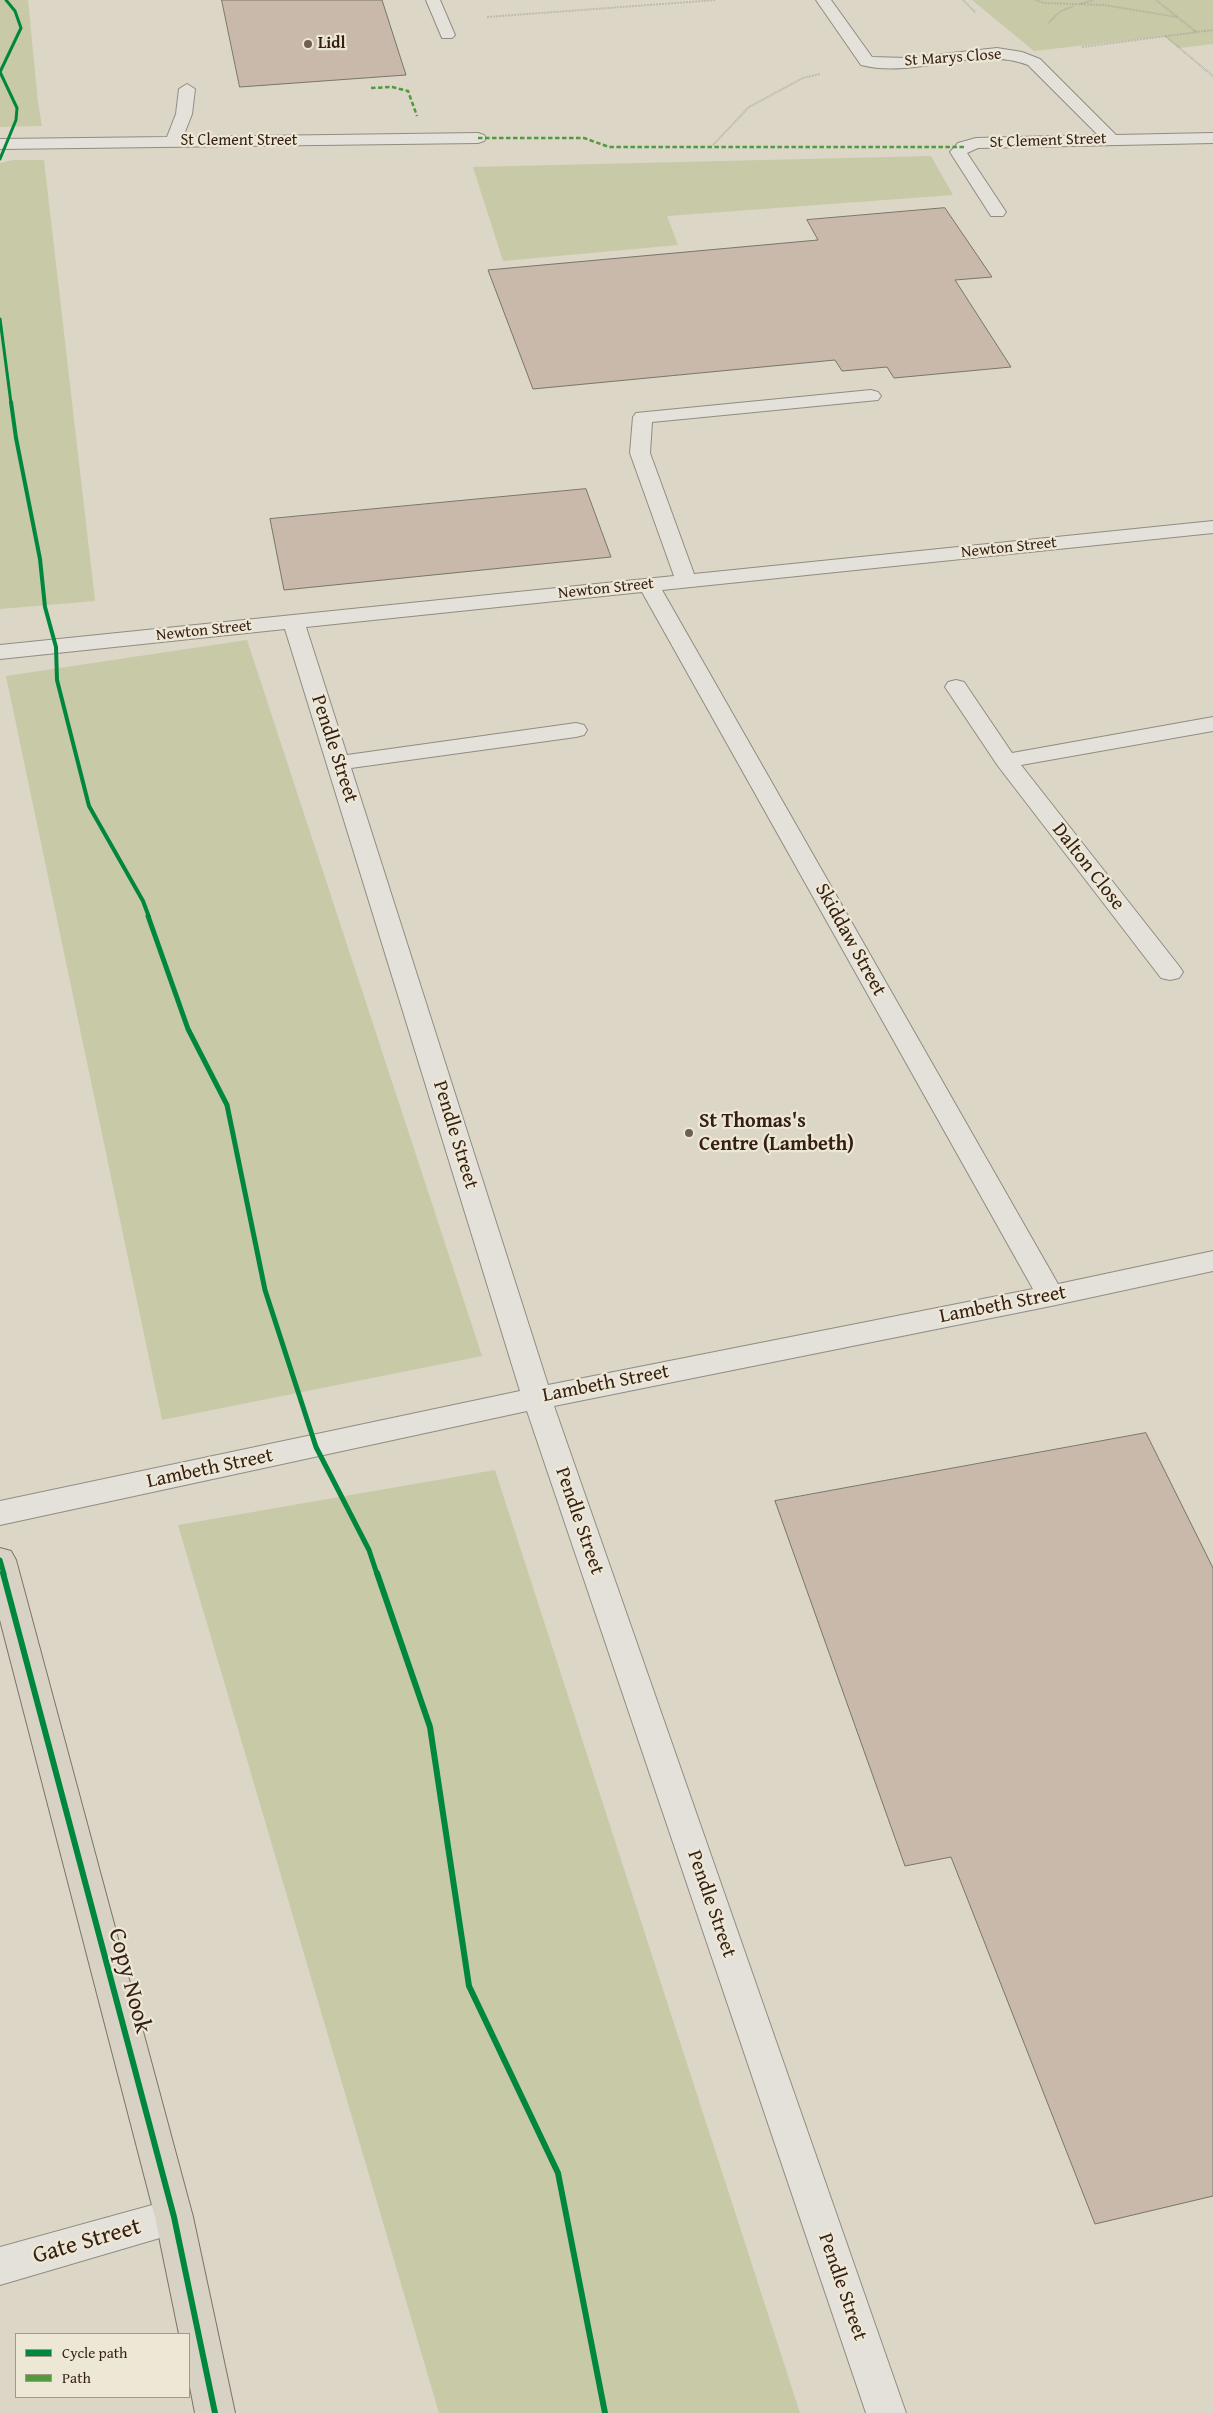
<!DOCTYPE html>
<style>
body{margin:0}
#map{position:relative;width:1213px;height:2413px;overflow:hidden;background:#dbd6c6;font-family:"Gentium Book Plus",serif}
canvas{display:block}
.legend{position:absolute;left:15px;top:2333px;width:175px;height:65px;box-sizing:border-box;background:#ede7d5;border:1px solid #a39788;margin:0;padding:6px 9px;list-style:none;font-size:15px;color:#351f14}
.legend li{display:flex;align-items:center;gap:10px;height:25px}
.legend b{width:25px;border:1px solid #a39788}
</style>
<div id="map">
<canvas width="1213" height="2413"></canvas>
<ul class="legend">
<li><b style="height:6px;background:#00873e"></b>Cycle path</li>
<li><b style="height:6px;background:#519a3d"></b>Path</li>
</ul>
</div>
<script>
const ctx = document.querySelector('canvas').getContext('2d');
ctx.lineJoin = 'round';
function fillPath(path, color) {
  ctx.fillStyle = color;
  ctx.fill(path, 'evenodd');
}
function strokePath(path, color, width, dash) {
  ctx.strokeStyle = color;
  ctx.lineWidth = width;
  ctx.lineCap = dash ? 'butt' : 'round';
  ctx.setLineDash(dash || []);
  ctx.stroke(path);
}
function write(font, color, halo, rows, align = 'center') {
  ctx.font = font + ' "Gentium Book Plus",serif';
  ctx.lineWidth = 4.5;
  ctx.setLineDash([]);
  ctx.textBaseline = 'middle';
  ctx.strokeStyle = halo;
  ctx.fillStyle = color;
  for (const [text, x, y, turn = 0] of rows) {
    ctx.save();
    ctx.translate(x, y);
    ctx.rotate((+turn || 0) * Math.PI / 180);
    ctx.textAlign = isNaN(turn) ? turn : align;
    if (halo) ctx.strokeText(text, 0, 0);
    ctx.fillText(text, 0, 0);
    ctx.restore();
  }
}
fillPath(new Path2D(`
 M0 0H28L38 103 42 126 0 127Z
 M972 0H1213V44L1179 48 1165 36 1034 51Z
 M931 156 953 195 667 216 678 245 503 261 473 167Z
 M13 160H44L95 601 0 609V163Z
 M247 640 482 1356 162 1420 6 676Z
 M495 1470 800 2413H439L178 1525Z`), '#c8c9a7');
const building = new Path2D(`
 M222 0H382L406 75 240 87Z
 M945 208 992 277 955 280 1011 367 894 378 887 367 842 371 835 360 533 389 488 270 818 240 807 220Z
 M586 489 611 557 284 590 270 519Z
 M1146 1433 1213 1568V2196L1095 2224 951 1857 905 1866 775 1501Z`);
fillPath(building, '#c8b9ab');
strokePath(building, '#7a746a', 1);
const minor = new Path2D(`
 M426 0H440L455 35 452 38H442Z
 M816 0H831L872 57 907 58 997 48 1022 52 1040 59 1116 135 1213 133V143L978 148 967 153 1006 212 1003 216H991L950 152 958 143 976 138 1098 135 1028 65C975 45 916 79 861 65Z
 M187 84 195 89 192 114 183 137 478 133 484 135 486 138 484 141 478 143 0 149V139L167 137 176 114 179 89Z
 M871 390 878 392 881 396 878 400 652 422 650 453 694 574 1213 521V533L662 590 1058 1284 1213 1251V1271L1051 1306 554 1406 906 2413H866L527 1411 0 1525V1501L520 1391 285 629 0 659V645L674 576 630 453 633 417 636 413ZM642 592 1033 1289 548 1385 351 768 576 737 584 735 587 730 584 725 576 723 347 755 306 627Z
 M956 680 964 682 1012 753 1213 717V731L1021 765 1179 966 1183 972 1179 978 1170 980 1161 978 998 766 945 687 948 682Z
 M174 2199 187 2204 193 2217 187 2230 0 2285V2247Z`);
const highway = new Path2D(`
 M0 1548 11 1551 16 1560 193 2217 235 2413H195L189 2382V2334H179L155 2217 0 1620Z`);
strokePath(minor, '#918c81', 2);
strokePath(highway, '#7a746a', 2);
strokePath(new Path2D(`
 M963 0 975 12
 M1035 0 1044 3 1104 5 1177 17
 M1156 0 1195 31 1193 32
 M1080 4 1094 0
 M487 17 716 0
 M1048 23 1061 11 1074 6
 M1165 36 1213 76
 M1082 47 1213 30
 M713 145 749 107 803 78 820 74`), '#a4a099', 2, [0.5, 1]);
fillPath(minor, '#e4e1da');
fillPath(highway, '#d8d2c5');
strokePath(new Path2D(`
 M371 88 392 87 408 91 417 116
 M478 138H584L609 147H964`), '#519a3d', 2.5, [4.5, 2.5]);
strokePath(new Path2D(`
 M0 159 16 120 17 108 0 72 21 28 15 11 6 0
 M0 319 11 403`), '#00873e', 3);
strokePath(new Path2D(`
 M11 402 16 438 40 559 45 607 56 647 57 680 89 806 143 901 149 917`), '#00873e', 4);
strokePath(new Path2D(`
 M148 916 188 1029 227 1105 265 1290 316 1447 369 1550 377 1574
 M0 1560 4 1574`), '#00873e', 5);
strokePath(new Path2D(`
 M3 1573 174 2217 215 2413
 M377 1573 430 1727 469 1986 558 2173 605 2413`), '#00873e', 6);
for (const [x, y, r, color] of [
 [308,44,5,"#6f5f52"],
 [689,1133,5,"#6f5f52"]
]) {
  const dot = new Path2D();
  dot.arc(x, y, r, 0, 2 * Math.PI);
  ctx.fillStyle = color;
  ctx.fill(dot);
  strokePath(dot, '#ede7d5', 2);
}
write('bold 16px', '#351f14', '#ede7d5', [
 ["Lidl",318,44]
], 'left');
write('16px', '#351f14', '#ede7d5', [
 ["St Marys Close",953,58,-4],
 ["St Clement Street",239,141],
 ["St Clement Street",1048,141,-2],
 ["Newton Street",1009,548,-6],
 ["Newton Street",606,589,-6],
 ["Newton Street",204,631,-6]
]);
write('20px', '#351f14', '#ede7d5', [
 ["Pendle Street",334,749,72],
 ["Dalton Close",1088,867,52],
 ["Skiddaw Street",850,940,61],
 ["Pendle Street",455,1135,73],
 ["Lambeth Street",1003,1305,-11],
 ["Lambeth Street",606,1384,-11],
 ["Lambeth Street",210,1469,-12],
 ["Pendle Street",579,1521,71],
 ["Pendle Street",711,1904,71],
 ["Pendle Street",842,2287,71]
]);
write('bold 20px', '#351f14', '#ede7d5', [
 ["St Thomas's",699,1122],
 ["Centre (Lambeth)",699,1145]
], 'left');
write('24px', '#351f14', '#ede7d5', [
 ["Copy Nook",129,1981,75],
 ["Gate Street",87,2242,-16]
]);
</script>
